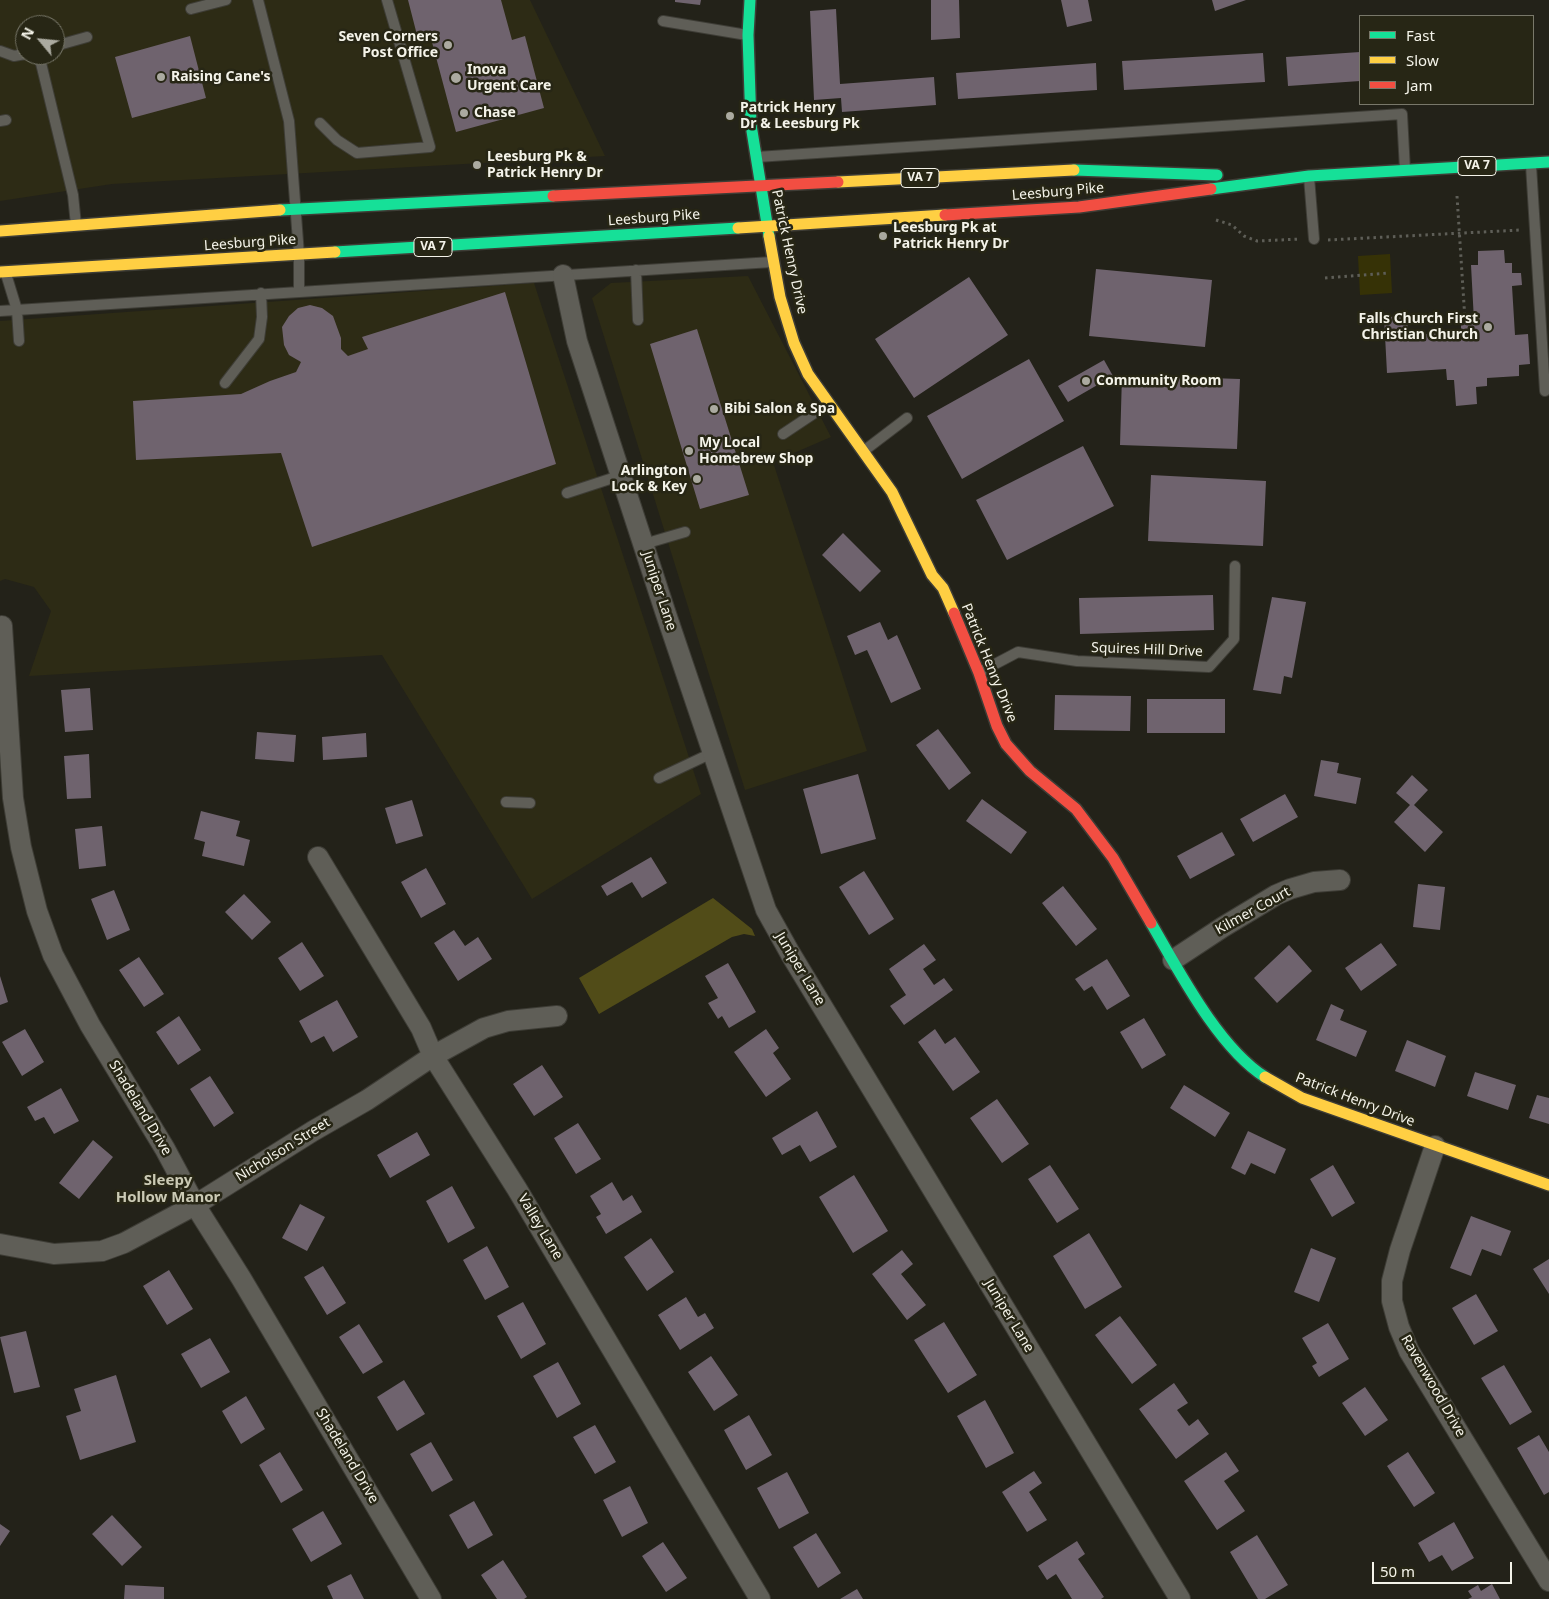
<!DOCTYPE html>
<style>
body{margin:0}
#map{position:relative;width:1549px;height:1599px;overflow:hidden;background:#232219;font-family:"Noto Sans",sans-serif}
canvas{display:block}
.legend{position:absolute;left:1359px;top:15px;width:175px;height:90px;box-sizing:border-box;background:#272615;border:1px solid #79786a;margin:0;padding:6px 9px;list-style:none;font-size:15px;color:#f4f3e9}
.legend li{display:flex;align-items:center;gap:10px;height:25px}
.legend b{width:25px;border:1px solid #79786a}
.north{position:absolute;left:15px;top:15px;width:50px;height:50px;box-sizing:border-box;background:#272615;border:1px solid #79786a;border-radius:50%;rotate:298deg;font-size:14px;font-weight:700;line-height:20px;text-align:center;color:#f4f3e9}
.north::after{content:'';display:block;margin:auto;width:18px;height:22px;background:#abaaa0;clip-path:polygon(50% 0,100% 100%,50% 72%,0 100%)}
.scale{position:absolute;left:1372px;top:1562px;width:140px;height:22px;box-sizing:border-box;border:2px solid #f4f3e9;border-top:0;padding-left:6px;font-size:15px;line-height:18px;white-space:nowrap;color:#f4f3e9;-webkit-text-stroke:4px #272615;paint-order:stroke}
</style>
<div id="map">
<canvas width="1549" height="1599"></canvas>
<ul class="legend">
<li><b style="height:6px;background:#16e098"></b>Fast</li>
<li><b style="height:6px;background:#ffcf43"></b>Slow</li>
<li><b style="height:6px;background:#f24e42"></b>Jam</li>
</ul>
<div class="north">N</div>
<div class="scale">50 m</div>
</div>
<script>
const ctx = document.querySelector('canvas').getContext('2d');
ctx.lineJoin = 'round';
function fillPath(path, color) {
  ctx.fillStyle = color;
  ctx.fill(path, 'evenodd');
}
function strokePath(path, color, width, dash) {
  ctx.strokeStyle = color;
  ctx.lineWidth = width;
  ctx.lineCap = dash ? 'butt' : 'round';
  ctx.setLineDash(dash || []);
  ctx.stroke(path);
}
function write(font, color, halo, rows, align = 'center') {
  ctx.font = font + ' "Noto Sans",sans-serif';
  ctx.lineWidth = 5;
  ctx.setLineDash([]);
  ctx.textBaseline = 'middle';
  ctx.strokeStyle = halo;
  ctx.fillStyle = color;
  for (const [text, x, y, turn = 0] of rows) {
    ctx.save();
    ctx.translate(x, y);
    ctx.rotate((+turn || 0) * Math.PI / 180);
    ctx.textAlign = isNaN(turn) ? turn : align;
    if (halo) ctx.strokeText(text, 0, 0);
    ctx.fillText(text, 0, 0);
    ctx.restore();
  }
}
fillPath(new Path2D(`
 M0 0H530L605 156 112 184 0 201ZM25 25H55V55H25Z
 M748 276 831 437 773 462 867 751 745 790 592 298 611 283Z
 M534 283 701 794 532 899 382 655 29 676 51 611 34 587 5 579 0 581V321Z`), '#2d2b15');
fillPath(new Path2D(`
 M1390 254 1392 293 1360 295 1358 256Z`), '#363206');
fillPath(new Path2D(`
 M713 898 752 929 755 936 744 934 732 937 599 1014 579 978Z`), '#514c18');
fillPath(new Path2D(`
 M408 0H501L512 40 525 36 544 108 456 132 429 31 417 35Z
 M675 0H701L700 5 675 2Z
 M931 0H959L960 38 931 40Z
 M1061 0H1088L1092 21 1067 27Z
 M1212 0H1246L1215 11Z
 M836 9 840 84 934 77 936 105 842 112 841 98 814 100 810 11Z
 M190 36 206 98 132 118 115 57Z
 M1360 52V81L1288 86 1286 57Z
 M1263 53 1265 82 1124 90 1122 61Z
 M1096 63 1097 90 958 99 956 73Z
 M1504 250 1505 263H1512V273H1521L1522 285 1512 286 1515 335 1528 334 1530 364 1519 365V376L1487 378V386L1476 387 1477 404 1456 406 1454 380H1447L1446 369 1387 373 1384 317 1407 316 1408 335 1461 332V322L1474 321 1471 265H1478V251Z
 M1096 269 1212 280 1205 347 1089 336Z
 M969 277 1008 335 914 398 875 339Z
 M505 292 556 464 312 547 281 453 136 460 133 401 241 394 270 381 296 372 301 362 289 355 284 345 282 327 289 316 298 308 310 305 322 308 333 316 341 338V349L348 356 368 349 362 337Z
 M697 329 749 495 700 509 650 344Z
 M1029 359 1064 421 962 479 927 416Z
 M1104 360 1113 376 1068 402 1058 386Z
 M1122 375 1240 379 1237 449 1120 445Z
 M1083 446 1114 506 1007 560 976 500Z
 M1151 475 1266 481 1263 546 1148 541Z
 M843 533 881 571 860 592 822 555Z
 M1213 595 1214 630 1080 634 1079 598Z
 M1272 597 1306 602 1292 678 1284 676 1281 694 1253 690Z
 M880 622 888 640 897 635 921 689 891 703 867 650 855 655 847 636Z
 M90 688 93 730 65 732 61 690Z
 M1055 695 1131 696 1130 731 1054 730Z
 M1147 699H1225V733H1147Z
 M938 729 971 773 949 790 916 745Z
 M257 732 296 735 294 762 255 759Z
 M366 733 367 757 323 760 322 737Z
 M89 754 91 798 67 799 64 756Z
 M1321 760 1339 763 1337 773 1361 778 1356 804 1314 796Z
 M858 774 876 839 821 854 803 789Z
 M1412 775 1428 790 1414 805 1443 832 1425 852 1394 822 1410 805 1396 793Z
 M1285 794 1298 817 1253 842 1240 819Z
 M982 799 1027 832 1011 854 966 821Z
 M412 800 423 836 396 844 385 808Z
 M201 811 240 821 236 836 250 840 244 866 202 856 205 842 194 839Z
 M102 826 106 866 79 869 75 829Z
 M1222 832 1235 855 1190 879 1177 856Z
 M651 857 667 883 642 898 632 882 607 896 601 886Z
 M426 868 446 904 421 918 401 882Z
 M864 871 894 919 869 935 839 887Z
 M1418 884 1445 887 1440 930 1413 927Z
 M1063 886 1097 929 1076 946 1042 903Z
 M114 890 130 930 107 940 91 899Z
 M244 894 271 922 252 940 225 912Z
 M454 930 465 946 478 937 492 959 458 981 434 943Z
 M302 942 324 976 300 991 278 958Z
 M1381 943 1397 965 1361 991 1345 968Z
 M924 944 936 960 923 969 934 985 944 978 953 990 904 1025 890 1006 906 995 889 969Z
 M1289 945 1312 971 1277 1003 1254 978Z
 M139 957 164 994 144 1007 119 970Z
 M1107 959 1130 996 1107 1010 1092 986 1084 991 1075 979Z
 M728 963 756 1012 729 1028 722 1016 718 1019 708 1003 718 998 705 976Z
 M0 976 8 1002 0 1005Z
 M337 1000 358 1037 333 1052 324 1036 311 1043 299 1021Z
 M1331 1004 1344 1010 1340 1020 1367 1031 1356 1057 1316 1040Z
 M179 1016 201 1050 178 1065 156 1032Z
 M1144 1018 1166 1055 1142 1069 1120 1032Z
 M25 1029 44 1062 22 1076 2 1042Z
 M766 1029 779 1048 773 1053 791 1079 766 1097 734 1052Z
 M935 1029 945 1044 955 1037 980 1072 953 1091 918 1042Z
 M1407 1040 1446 1056 1435 1087 1395 1071Z
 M542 1065 563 1097 534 1116 513 1084Z
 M1475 1072 1516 1085 1508 1110 1467 1096Z
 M210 1076 234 1113 214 1127 190 1089Z
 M1184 1085 1230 1113 1215 1137 1170 1108Z
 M61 1088 79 1121 54 1134 44 1117 35 1121 27 1107Z
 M1537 1095 1549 1098V1124L1529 1118Z
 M997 1099 1029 1144 1002 1163 970 1118Z
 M817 1111 837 1147 810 1162 800 1145 782 1155 772 1138Z
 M578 1123 601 1159 576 1174 554 1138Z
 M1248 1131 1286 1149 1275 1174 1251 1163 1245 1175 1231 1168Z
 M417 1132 430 1155 390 1178 377 1155Z
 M93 1140 113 1157 79 1199 59 1183Z
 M1050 1165 1079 1209 1057 1223 1028 1179Z
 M1333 1165 1355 1203 1332 1217 1310 1179Z
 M854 1175 888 1231 853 1253 819 1197Z
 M612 1182 623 1201 632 1195 642 1212 606 1234 596 1217 601 1214 590 1196Z
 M452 1186 475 1228 448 1243 426 1201Z
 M300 1204 325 1217 307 1251 282 1238Z
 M1471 1216 1511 1231 1501 1256 1482 1249 1471 1276 1450 1268Z
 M1089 1233 1122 1287 1085 1309 1053 1256Z
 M651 1238 674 1272 647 1291 624 1257Z
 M487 1246 509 1287 485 1300 463 1260Z
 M1311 1248 1336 1258 1319 1302 1294 1292Z
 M902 1250 913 1264 901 1274 926 1305 907 1320 872 1274Z
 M1549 1259V1294L1533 1269Z
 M323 1266 346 1303 327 1315 304 1277Z
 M169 1270 193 1309 167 1325 143 1286Z
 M1476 1294 1498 1331 1474 1345 1452 1308Z
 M686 1297 698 1317 705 1313 714 1328 680 1350 658 1315Z
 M523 1302 546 1344 521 1359 497 1316Z
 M1120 1316 1157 1365 1132 1384 1095 1335Z
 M944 1322 977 1375 948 1393 914 1340Z
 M1328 1323 1349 1359 1319 1377 1312 1366 1317 1363 1302 1338Z
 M359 1324 383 1362 363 1374 339 1337Z
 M26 1331 40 1387 14 1393 0 1337Z
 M210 1338 230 1372 201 1388 181 1354Z
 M711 1356 738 1395 714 1411 688 1372Z
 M558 1362 581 1404 557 1418 533 1376Z
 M1504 1365 1532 1412 1510 1425 1481 1378Z
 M116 1375 136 1442 80 1460 66 1416 81 1411 74 1389Z
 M404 1380 425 1414 397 1431 377 1397Z
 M1174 1383 1188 1403 1177 1410 1189 1426 1198 1419 1209 1434 1176 1459 1139 1409Z
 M1365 1387 1388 1420 1365 1436 1342 1403Z
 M246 1396 265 1429 241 1444 222 1411Z
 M985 1400 1014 1453 986 1468 957 1416Z
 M749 1415 772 1455 746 1470 724 1430Z
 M595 1425 616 1462 595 1474 573 1437Z
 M1539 1435 1549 1452V1492L1544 1495 1517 1448Z
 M431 1442 453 1480 432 1492 410 1454Z
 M280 1452 303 1490 281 1503 259 1465Z
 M1226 1452 1239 1471 1224 1481 1245 1511 1217 1530 1184 1481Z
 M1408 1452 1435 1493 1414 1507 1387 1466Z
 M1034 1471 1042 1483 1029 1492 1047 1520 1027 1532 1002 1492Z
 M787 1472 809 1513 779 1529 757 1488Z
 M630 1486 648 1523 622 1537 603 1500Z
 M474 1501 493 1535 468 1549 449 1515Z
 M323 1511 342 1544 311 1562 292 1529Z
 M112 1515 142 1547 122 1566 92 1534Z
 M1454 1522 1474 1558 1452 1571 1442 1555 1429 1562 1418 1543Z
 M0 1524 10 1531 0 1546Z
 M816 1533 841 1573 818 1588 793 1547Z
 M1257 1535 1288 1585 1265 1599H1258L1230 1552Z
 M1077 1541 1085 1554 1078 1559 1104 1597 1101 1599H1072L1056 1574 1047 1580 1038 1566Z
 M663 1542 687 1578 666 1592 642 1556Z
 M503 1560 527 1597 524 1599H497L481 1575Z
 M351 1574 364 1599H333L327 1586Z
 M1492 1584 1500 1599H1468L1472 1597 1468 1591 1478 1585 1481 1591Z
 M125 1585 164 1587V1599H124Z
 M857 1589 863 1599H840Z`), '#6f636e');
const lane = new Path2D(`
 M258 0 289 121 299 255V291
 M191 9 226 0
 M663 21 747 35
 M55 46 87 37
 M0 51 14 56 25 54
 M39 55 73 195 76 225
 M0 121 6 120
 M320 123 337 140 357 153 430 147 387 0
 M757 157 1402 114 1405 170
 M1531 165 1545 391
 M1309 177 1314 239
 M636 270 638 320
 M6 274 17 310 19 341
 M0 311 772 262
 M225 383 259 339 262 317 261 293
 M783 434 828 404
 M865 450 907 418
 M567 493 622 475
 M644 544 685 532
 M980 672 1018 652 1077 661 1209 667 1234 639 1235 566
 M659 778 712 753
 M506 802 530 803`);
const street = new Path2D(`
 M563 275 577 341 665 611 766 910 790 953 1180 1599
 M2 626 13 798 21 847 37 911 53 955 90 1025 165 1149 195 1205 241 1278 431 1599
 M318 857 421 1028 433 1056 517 1189 760 1599
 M1173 960 1223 927 1276 895 1290 889 1314 882 1340 880
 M1435 1146 1400 1250 1392 1281V1301L1399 1327 1409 1351 1549 1581
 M0 1244 54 1254 102 1251 124 1243 195 1205 313 1131 367 1100 433 1056 484 1028 508 1021 557 1016`);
const fast = new Path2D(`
 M750 0 748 35 751 125 769 236
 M1074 170 1217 175
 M1211 189 1309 176 1549 162
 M280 210 553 196
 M335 252 738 228
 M1151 923C1179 971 1218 1047 1265 1077`);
const slow = new Path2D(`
 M838 182 1074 170
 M738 228 945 215
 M0 231 280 210
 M769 236 780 297 794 343 808 374 892 492 932 575 943 588 954 613
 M0 272 335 252
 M1265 1077 1302 1098 1549 1185`);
const jam = new Path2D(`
 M553 196 838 182
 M945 215 1079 207 1211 189
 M954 613 979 673 997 726 1006 744 1030 771 1076 809 1113 858 1151 923`);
strokePath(lane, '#3e3d36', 12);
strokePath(street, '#3e3d36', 22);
strokePath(fast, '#3e3d36', 14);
strokePath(slow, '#3e3d36', 14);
strokePath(jam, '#3e3d36', 14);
strokePath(new Path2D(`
 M1457 196 1465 320
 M1216 220 1232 225 1244 236 1257 241 1301 239
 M1328 240 1521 230
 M1325 278 1388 273`), '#5e5e57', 3, [2.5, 4]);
strokePath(lane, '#5f5e57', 10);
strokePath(street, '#5f5e57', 20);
strokePath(fast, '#16e098', 11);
strokePath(slow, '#ffcf43', 11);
strokePath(jam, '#f24e42', 11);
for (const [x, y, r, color] of [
 [448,45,5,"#abaaa0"],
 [161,77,5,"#abaaa0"],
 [456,78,6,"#abaaa0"],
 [464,113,5,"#abaaa0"],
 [730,116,5,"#abaaa0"],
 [477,165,5,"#abaaa0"],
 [883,236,5,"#abaaa0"],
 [1488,327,5,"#abaaa0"],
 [1086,381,5,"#abaaa0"],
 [714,409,5,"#abaaa0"],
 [689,451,5,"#abaaa0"],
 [697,479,5,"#abaaa0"]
]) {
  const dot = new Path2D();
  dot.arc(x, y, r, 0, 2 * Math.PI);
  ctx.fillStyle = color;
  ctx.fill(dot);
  strokePath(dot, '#272615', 2);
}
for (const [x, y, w] of [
 [1477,166,38],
 [920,178,38],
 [433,247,38]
]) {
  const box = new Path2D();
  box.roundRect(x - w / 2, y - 9.5, w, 19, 4);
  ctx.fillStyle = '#272615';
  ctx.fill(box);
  strokePath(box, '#f4f3e9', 1);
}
write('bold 12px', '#f4f3e9', null, [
 ["VA 7",1477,166],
 ["VA 7",920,178],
 ["VA 7",433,247]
]);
write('bold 14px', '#f4f3e9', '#272615', [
 ["Seven Corners",438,37,"right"],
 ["Post Office",438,53,"right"],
 ["Inova",467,70],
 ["Urgent Care",467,86],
 ["Raising Cane's",171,77],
 ["Patrick Henry",740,108],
 ["Dr & Leesburg Pk",740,124],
 ["Chase",474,113],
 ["Leesburg Pk &",487,157],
 ["Patrick Henry Dr",487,173],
 ["Leesburg Pk at",893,228],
 ["Patrick Henry Dr",893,244],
 ["Falls Church First",1478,319,"right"],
 ["Christian Church",1478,335,"right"],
 ["Community Room",1096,381],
 ["Bibi Salon & Spa",724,409],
 ["My Local",699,443],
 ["Homebrew Shop",699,459],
 ["Arlington",687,471,"right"],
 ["Lock & Key",687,487,"right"]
], 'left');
write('14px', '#f4f3e9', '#272615', [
 ["Leesburg Pike",1058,192,-5],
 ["Leesburg Pike",654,218,-4],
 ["Leesburg Pike",250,243,-4],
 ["Patrick Henry Drive",789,252,78],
 ["Juniper Lane",659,591,72],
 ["Squires Hill Drive",1147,650,2],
 ["Patrick Henry Drive",989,663,68],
 ["Kilmer Court",1253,911,-29],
 ["Juniper Lane",800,969,59],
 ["Patrick Henry Drive",1355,1100,21],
 ["Shadeland Drive",140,1108,59],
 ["Nicholson Street",283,1150,-32],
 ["Valley Lane",540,1227,59],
 ["Juniper Lane",1009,1316,59],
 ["Ravenwood Drive",1433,1386,60],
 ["Shadeland Drive",347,1456,59]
]);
write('bold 15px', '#cbcab5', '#272615', [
 ["Sleepy",168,1181],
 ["Hollow Manor",168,1198]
]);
</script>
